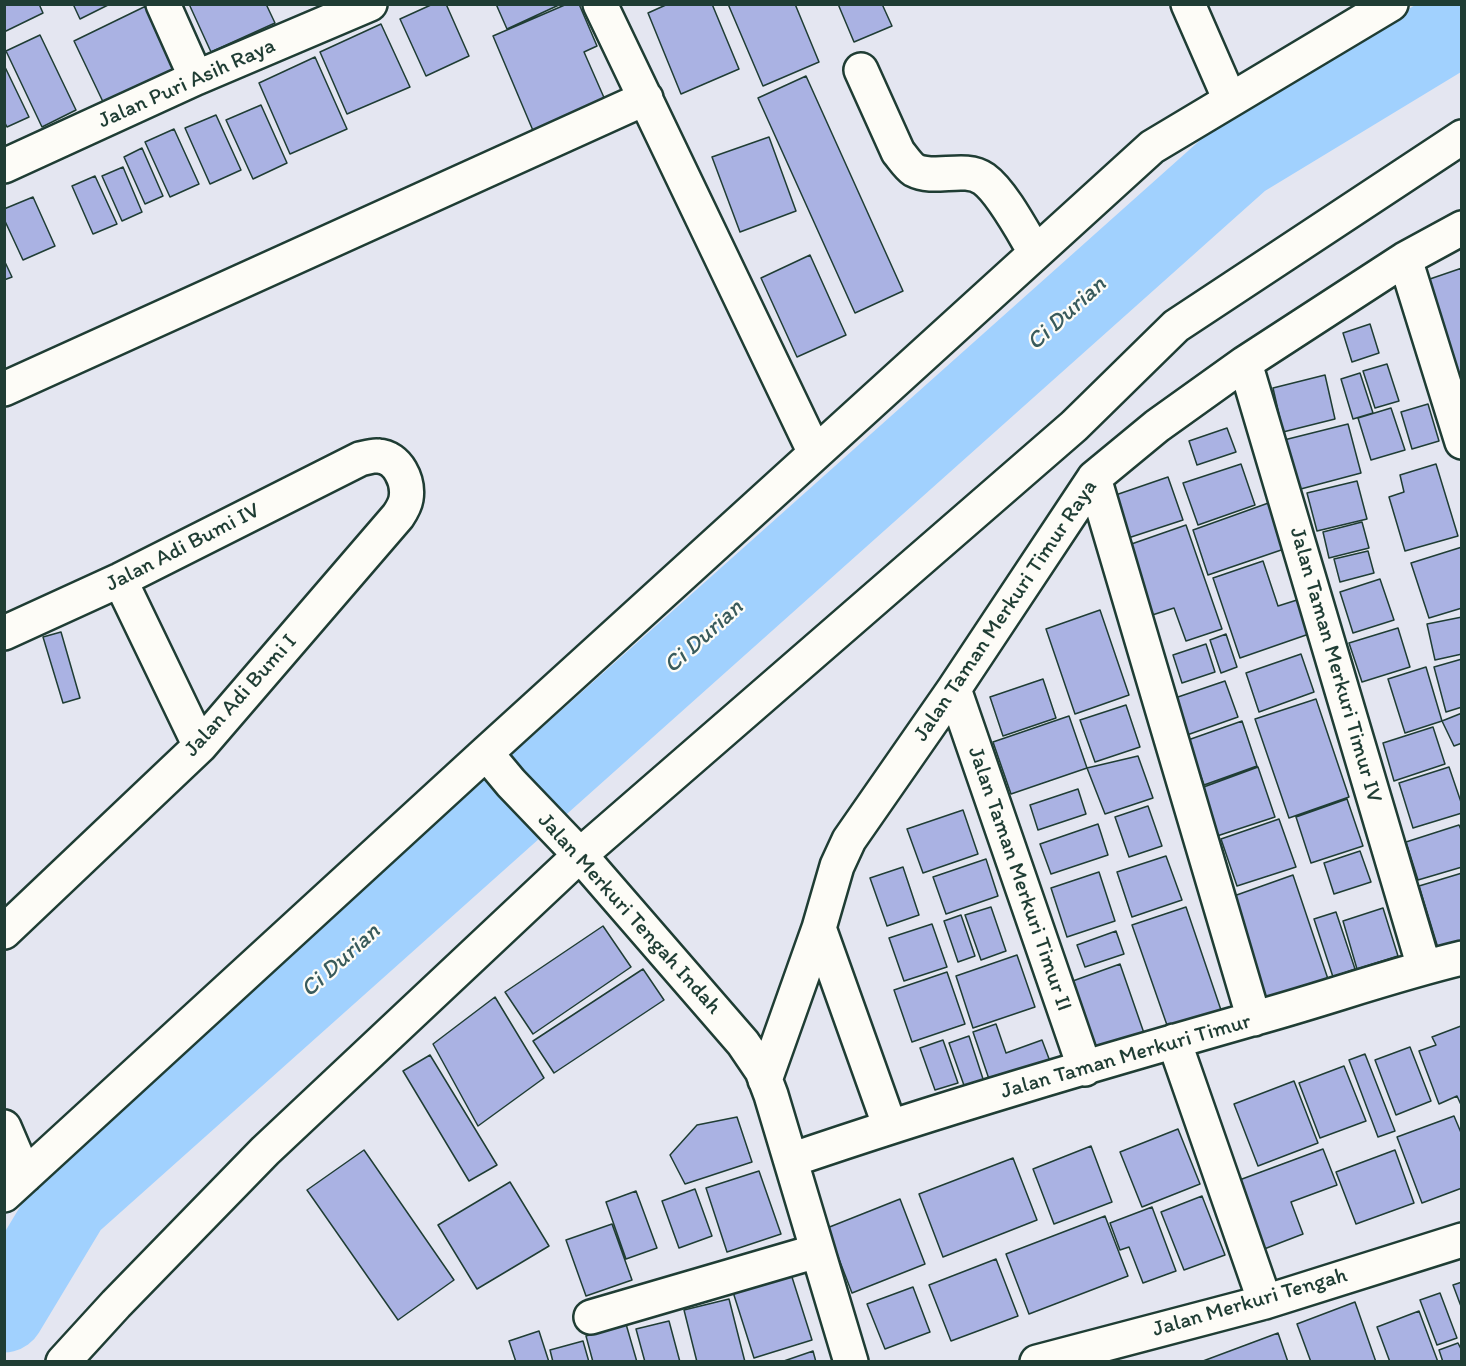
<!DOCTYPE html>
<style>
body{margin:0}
#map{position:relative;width:1466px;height:1366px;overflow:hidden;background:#e4e6f1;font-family:Itim,sans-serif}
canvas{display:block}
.frame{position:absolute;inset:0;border:6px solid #1f3d34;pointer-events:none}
</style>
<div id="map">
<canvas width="1466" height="1366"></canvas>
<div class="frame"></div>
</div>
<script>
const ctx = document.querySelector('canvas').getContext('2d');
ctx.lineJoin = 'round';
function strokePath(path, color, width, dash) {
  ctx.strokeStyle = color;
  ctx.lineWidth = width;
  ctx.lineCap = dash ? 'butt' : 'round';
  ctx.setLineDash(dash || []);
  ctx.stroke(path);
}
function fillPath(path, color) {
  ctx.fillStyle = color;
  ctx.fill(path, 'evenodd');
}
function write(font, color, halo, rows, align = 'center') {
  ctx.font = font + ' Itim,sans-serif';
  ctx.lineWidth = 4.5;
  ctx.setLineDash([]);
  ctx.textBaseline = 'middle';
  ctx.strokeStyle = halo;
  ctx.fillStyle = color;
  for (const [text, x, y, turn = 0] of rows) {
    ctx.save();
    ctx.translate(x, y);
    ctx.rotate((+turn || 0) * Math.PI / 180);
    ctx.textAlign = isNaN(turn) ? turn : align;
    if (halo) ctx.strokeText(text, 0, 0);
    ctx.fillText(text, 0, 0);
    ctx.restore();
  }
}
strokePath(new Path2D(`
 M4 1312 69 1204 1241 158 1462 24`), '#a1d1fe', 81);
const building = new Path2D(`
 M4 4H39L43 13 4 32Z
 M73 4H110L80 19Z
 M189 4H266L275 23 211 52Z
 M433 4H446L469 56 426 76 400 19Z
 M496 4H561L507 29Z
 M567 4H579L597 46 584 52 609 109 537 140 493 36Z
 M668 4H712L739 69 681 94 648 13Z
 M728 4H795L819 62 763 86Z
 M838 4H882L892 26 854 42Z
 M146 6 177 72 105 106 74 41Z
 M381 24 410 87 347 114 320 52Z
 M40 35 76 110 42 127 6 51Z
 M315 57 347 129 290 154 259 83Z
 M4 65 29 117 7 127 4 121Z
 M806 76 903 291 855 313 758 98Z
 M261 105 287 163 253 179 226 120Z
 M216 115 241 170 210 184 185 128Z
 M174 129 199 184 170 197 145 142Z
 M769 137 796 211 740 232 712 157Z
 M142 148 163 196 145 204 124 157Z
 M123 167 142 212 122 221 102 176Z
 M95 176 117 224 93 234 72 186Z
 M33 197 55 246 23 260 4 219V209Z
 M810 255 846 335 797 357 761 278Z
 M4 260 12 277 4 280Z
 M1462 268V384L1424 281Z
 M1370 324 1379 353 1352 362 1343 333Z
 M1387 364 1399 401 1375 408 1363 371Z
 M1360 373 1373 413 1353 419 1341 379Z
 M1325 375 1335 419 1283 432 1273 388Z
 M1428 404 1439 441 1412 449 1401 412Z
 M1391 408 1405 450 1371 460 1358 418Z
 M1348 424 1361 473 1297 490 1284 440Z
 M1227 428 1236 452 1197 465 1189 441Z
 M1241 464 1255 505 1198 525 1183 483Z
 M1436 464 1458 536 1405 551 1389 497 1404 492 1400 475Z
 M1168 477 1183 520 1119 541 1104 499Z
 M1357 481 1367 519 1317 531 1307 493Z
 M1274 501 1290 547 1208 575 1193 530Z
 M1362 522 1369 548 1329 558 1323 532Z
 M1186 525 1222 629 1186 641 1174 608 1143 618 1120 548Z
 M1462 547V608L1429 618 1411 563Z
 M1368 551 1374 573 1340 582 1334 559Z
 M1263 561 1278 606 1297 600 1309 634 1240 658 1213 578Z
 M1380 579 1394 620 1353 633 1340 592Z
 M1100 610 1129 695 1075 714 1046 629Z
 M1462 617V654L1435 660 1427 624Z
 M1398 628 1410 667 1362 682 1349 643Z
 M61 632 80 698 63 703 43 637Z
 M1226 634 1237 667 1221 673 1210 640Z
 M1206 644 1215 672 1182 683 1173 655Z
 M1301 654 1314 692 1259 712 1246 673Z
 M1462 659V707L1446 712 1434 667Z
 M1426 667 1442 721 1405 733 1388 679Z
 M1043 679 1056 718 1003 736 990 697Z
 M1225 681 1238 717 1187 735 1175 698Z
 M1316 699 1349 797 1289 818 1255 719Z
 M1126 705 1140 747 1095 762 1080 720Z
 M1462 713V743L1454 746 1442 721Z
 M1069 716 1087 768 1011 794 993 742Z
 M1242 721 1257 766 1204 785 1188 740Z
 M1433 727 1445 764 1394 781 1383 743Z
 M1138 756 1153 798 1105 814 1087 768Z
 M1258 767 1275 817 1217 836 1201 788Z
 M1449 767 1462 805V813L1413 828 1399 783Z
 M1078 789 1086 814 1038 830 1030 805Z
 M1347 799 1363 846 1311 863 1296 817Z
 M1148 806 1162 846 1129 857 1115 817Z
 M963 810 978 854 923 873 907 829Z
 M1279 819 1296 867 1237 886 1221 839Z
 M1098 824 1108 855 1051 874 1040 844Z
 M1459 825 1462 832V867L1418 880 1406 842Z
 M1360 851 1371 882 1334 894 1324 863Z
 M1166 856 1182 900 1132 917 1117 872Z
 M986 859 998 896 946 914 933 877Z
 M903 867 919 915 887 926 870 878Z
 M1099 872 1115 921 1067 937 1051 888Z
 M1462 873V941L1438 948 1419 886Z
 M1293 875 1329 982 1268 1004 1231 897Z
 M991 907 1006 951 981 960 965 915Z
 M1186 907 1221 1010 1168 1028 1132 925Z
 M1383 908 1398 956 1357 969 1343 921Z
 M1336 912 1355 969 1333 977 1314 919Z
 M961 915 975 956 958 962 944 921Z
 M932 924 947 967 904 981 889 938Z
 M603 926 631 967 533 1034 505 992Z
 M1116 931 1124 954 1085 967 1077 945Z
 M1017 955 1035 1007 973 1028 956 976Z
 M1120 964 1145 1036 1095 1053 1070 982Z
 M643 969 664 1000 554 1073 533 1041Z
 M947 972 965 1024 912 1042 894 990Z
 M495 997 544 1078 478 1126 433 1044Z
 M996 1024 1006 1053 1042 1040 1051 1064 991 1085 973 1032Z
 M1461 1026 1462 1107 1457 1096 1439 1104 1419 1051 1436 1045 1432 1037Z
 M969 1036 985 1085 966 1091 949 1043Z
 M943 1040 958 1083 935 1090 920 1048Z
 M1410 1047 1431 1101 1396 1115 1375 1060Z
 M1365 1054 1395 1131 1378 1137 1349 1060Z
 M430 1055 497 1165 469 1181 403 1071Z
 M1344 1066 1366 1121 1320 1138 1299 1083Z
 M1294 1081 1318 1143 1258 1166 1234 1104Z
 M1454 1116 1462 1135V1188L1422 1203 1397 1137Z
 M737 1117 752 1162 685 1184 670 1155 697 1125Z
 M1178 1129 1200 1184 1142 1207 1120 1152Z
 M1091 1146 1112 1202 1054 1224 1033 1169Z
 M1323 1149 1337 1185 1291 1202 1303 1234 1259 1251 1234 1182Z
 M364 1150 454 1280 398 1320 307 1190Z
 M1395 1150 1414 1203 1356 1224 1336 1172Z
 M1013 1158 1037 1220 943 1257 919 1194Z
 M759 1171 781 1234 727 1252 706 1188Z
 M510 1182 549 1246 477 1289 438 1225Z
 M695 1189 712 1236 679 1248 662 1201Z
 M636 1191 657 1248 626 1259 606 1202Z
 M1202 1196 1225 1255 1184 1270 1161 1212Z
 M900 1199 925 1264 852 1293 827 1228Z
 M1152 1207 1176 1271 1143 1283 1129 1247 1120 1250 1110 1223Z
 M1105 1216 1128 1276 1029 1314 1006 1254Z
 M612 1224 632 1280 586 1296 566 1240Z
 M996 1259 1018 1316 951 1341 929 1285Z
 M791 1274 812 1340 754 1358 733 1292Z
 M1462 1282V1309L1453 1285Z
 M913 1287 930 1332 885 1349 867 1304Z
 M1440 1293 1457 1338 1437 1345 1420 1300Z
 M729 1299 745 1362H697L684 1310Z
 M1355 1302 1376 1362H1311L1297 1324Z
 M1419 1311 1438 1362H1390L1377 1327Z
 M669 1321 680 1362H645L636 1329Z
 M626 1324 637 1362H593L586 1336Z
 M539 1331 549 1362H516L509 1341Z
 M1278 1333 1288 1362 1203 1361Z
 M583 1341 589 1362H553L550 1350Z
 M1458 1343 1462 1351V1362H1443L1439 1350Z
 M813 1351 816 1362H781Z`);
fillPath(building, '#aab2e3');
strokePath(building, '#1f3d34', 1.5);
const street = new Path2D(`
 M163 4 196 78
 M600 4 815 453
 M1188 4 1230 100
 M861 70 898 152C903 158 908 166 914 170 935 181 964 165 984 179 1002 192 1023 232 1035 252
 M4 166 196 78 370 4
 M1405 259 1462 442
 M1245 363 1424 967
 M4 389 646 98
 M1094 478 1254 1019
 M120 580 200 746
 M4 633 120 580 360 459C365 458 373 455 378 456 398 457 409 481 406 499 405 505 402 510 398 516L200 746 4 932
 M954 689 1085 1069
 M486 753 511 783 580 855 743 1043 762 1071 771 1095 851 1362
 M819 928 890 1127
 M1174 1041 1265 1302
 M765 1080 819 928 837 866 849 840 954 689 1094 478 1157 426 1245 363 1405 259 1462 228
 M4 1127 25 1176
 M791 1160C943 1108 1098 1063 1252 1019 1322 1000 1391 975 1462 958
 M4 1195 486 753 1152 147 1391 4
 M591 1317 817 1251
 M63 1362 116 1304 265 1151 580 855 1074 426 1176 326 1462 137
 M1037 1362 1265 1302 1462 1240`);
strokePath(street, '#1f3d34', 38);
strokePath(street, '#fdfcf7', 33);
write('22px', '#1f3d34', '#fdfcf7', [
 ["Jalan Puri Asih Raya",187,84,-24],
 ["Jalan Adi Bumi IV",183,548,-27],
 ["Jalan Taman Merkuri Timur Raya",1006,611,-56],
 ["Jalan Taman Merkuri Timur IV",1335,665,74],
 ["Jalan Adi Bumi I",241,696,-48],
 ["Jalan Taman Merkuri Timur II",1019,879,71],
 ["Jalan Merkuri Tengah Indah",629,914,48],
 ["Jalan Taman Merkuri Timur",1126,1057,-16],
 ["Jalan Merkuri Tengah",1250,1303,-16]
]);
write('italic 24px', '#395b5c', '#fdfcf7', [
 ["Ci Durian",1067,314,-42],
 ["Ci Durian",704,637,-42],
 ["Ci Durian",341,961,-42]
]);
</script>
